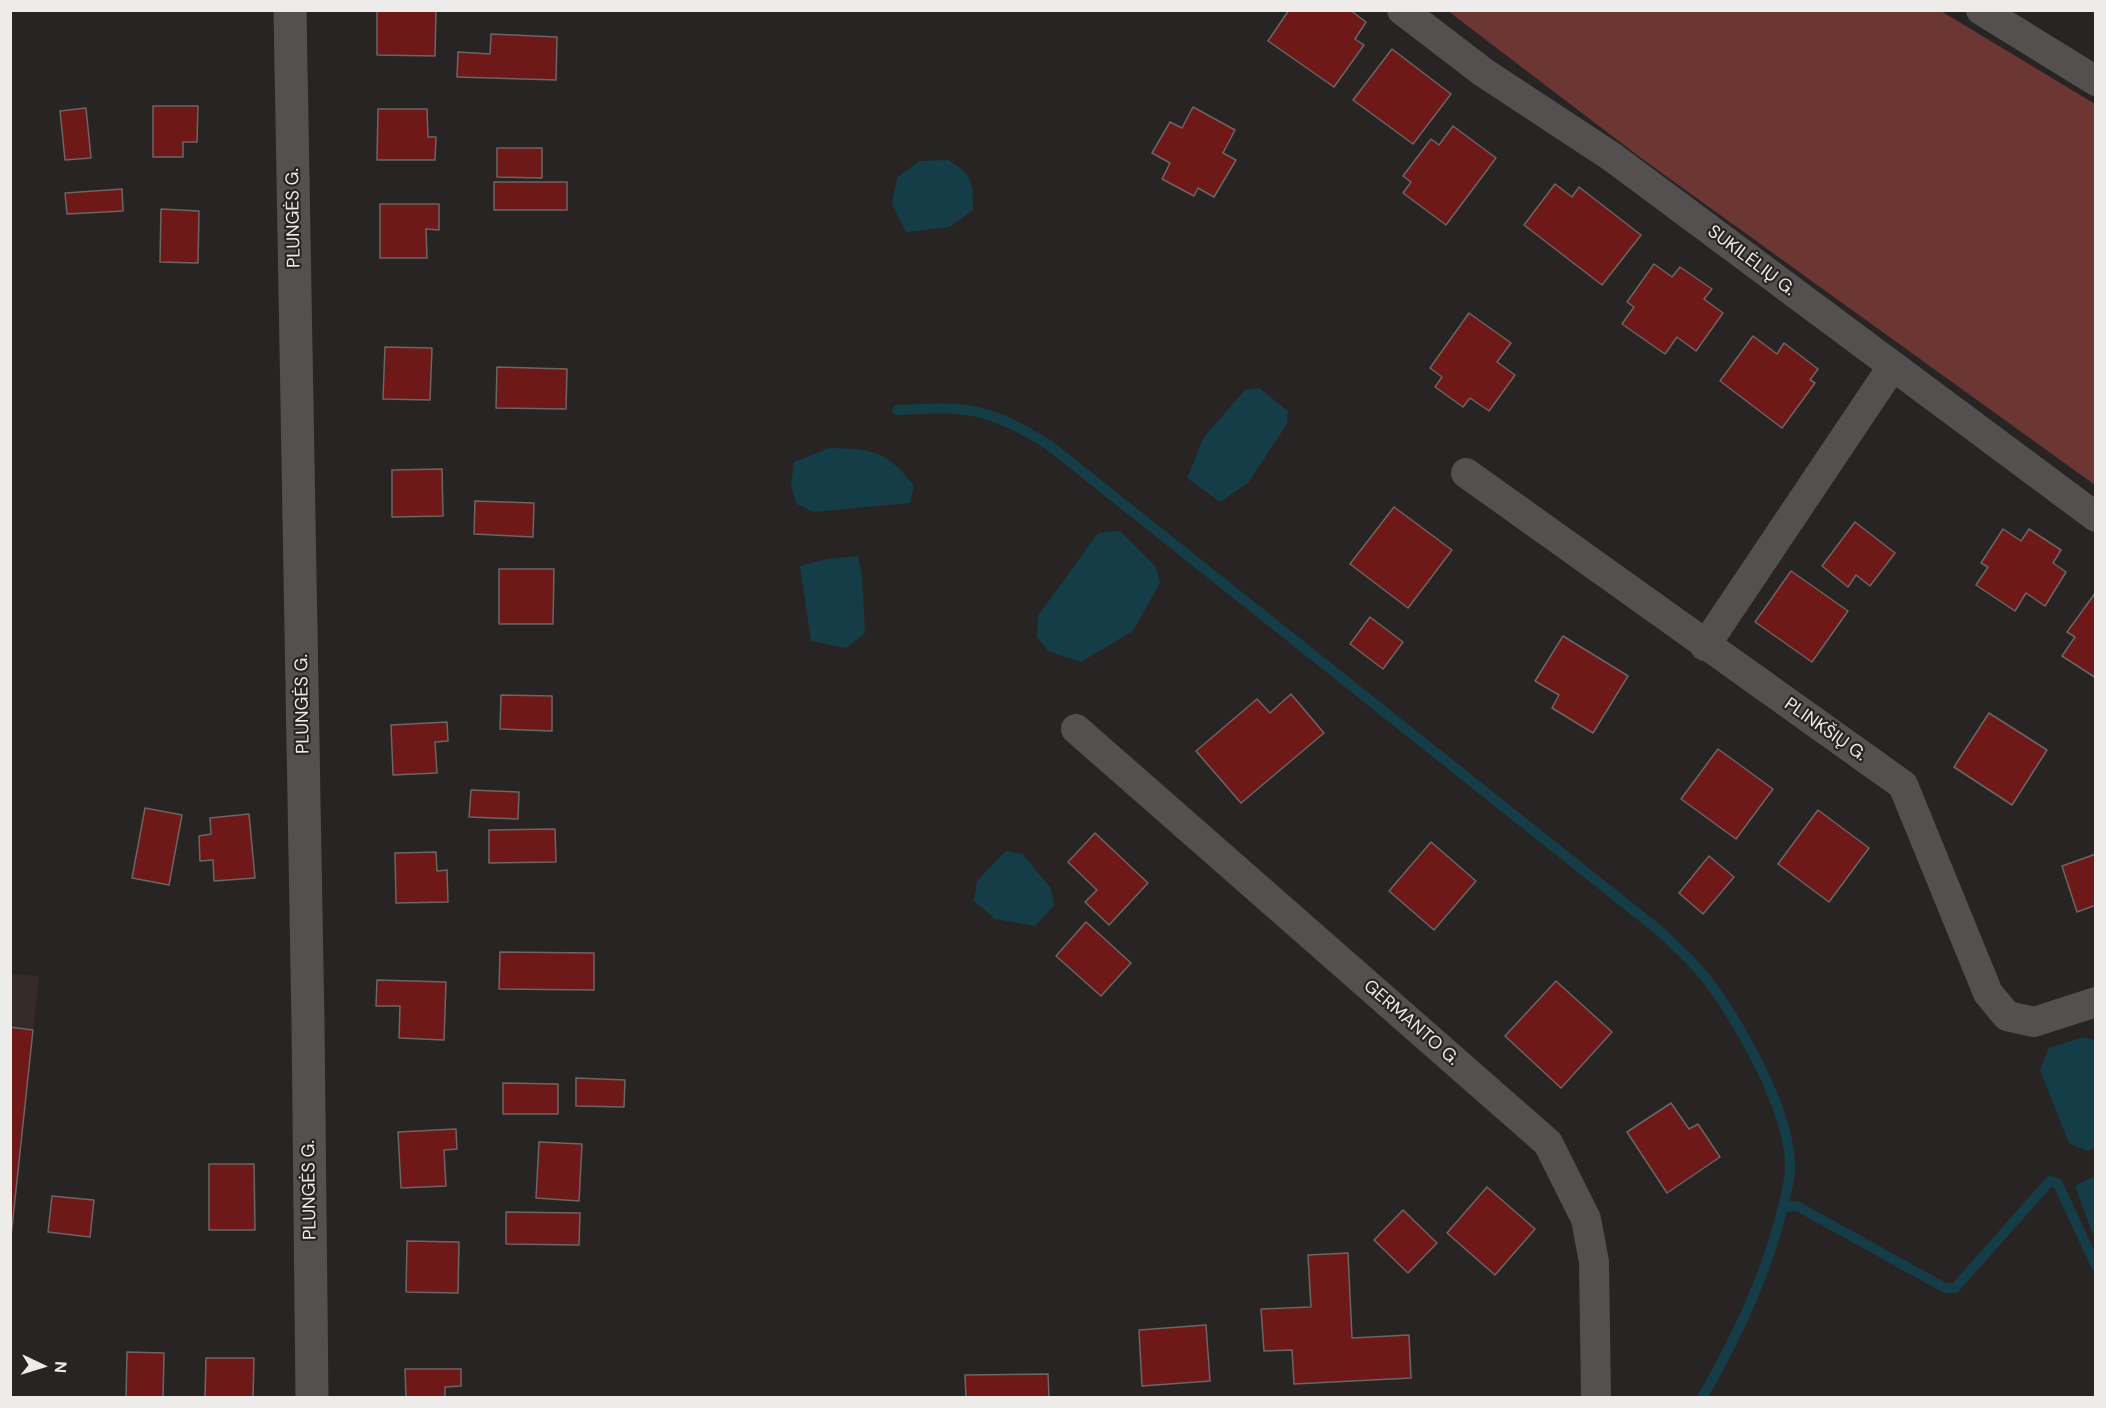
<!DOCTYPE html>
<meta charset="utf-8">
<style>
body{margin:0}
#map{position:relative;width:2106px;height:1408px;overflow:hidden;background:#282423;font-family:"DM Sans",sans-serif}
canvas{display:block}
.frame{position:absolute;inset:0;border:12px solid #eeeceb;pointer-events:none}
.north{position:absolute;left:12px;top:1336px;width:60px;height:60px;-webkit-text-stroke:4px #282423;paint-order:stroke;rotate:94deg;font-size:16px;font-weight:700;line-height:24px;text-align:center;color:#eeeceb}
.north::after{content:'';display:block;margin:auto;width:21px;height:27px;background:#eeeceb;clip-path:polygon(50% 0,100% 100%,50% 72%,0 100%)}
</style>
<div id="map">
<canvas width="2106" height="1408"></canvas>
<div class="frame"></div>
<div class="north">N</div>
</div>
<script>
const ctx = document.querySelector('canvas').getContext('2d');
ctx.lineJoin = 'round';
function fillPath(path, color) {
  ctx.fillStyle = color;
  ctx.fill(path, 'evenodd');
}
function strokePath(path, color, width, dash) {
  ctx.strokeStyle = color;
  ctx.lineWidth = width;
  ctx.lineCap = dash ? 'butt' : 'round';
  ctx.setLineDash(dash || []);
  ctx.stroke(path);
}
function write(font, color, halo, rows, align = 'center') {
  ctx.font = font + ' "DM Sans",sans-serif';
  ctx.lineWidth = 4.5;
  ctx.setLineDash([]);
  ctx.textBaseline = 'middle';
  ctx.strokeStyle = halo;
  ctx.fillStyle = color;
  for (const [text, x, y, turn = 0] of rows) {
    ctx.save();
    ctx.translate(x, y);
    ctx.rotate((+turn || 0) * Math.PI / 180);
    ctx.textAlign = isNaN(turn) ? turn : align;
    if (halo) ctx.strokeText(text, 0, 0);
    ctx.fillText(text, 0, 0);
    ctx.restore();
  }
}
fillPath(new Path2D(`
 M11 974 39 976 11 1246Z`), '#352b29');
fillPath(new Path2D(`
 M1448 11H1941L2095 104V485L1641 158Z`), '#6c3733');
fillPath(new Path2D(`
 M948 160C973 175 973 181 973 210L950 227 906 232 892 204 897 178 919 161Z
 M1259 388 1288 411 1287 424 1248 483 1220 502 1187 478 1204 437 1245 390Z
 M829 448C873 449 886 450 914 486L910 503 813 512 797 504 791 487 794 462Z
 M1120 531 1156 567 1160 583 1133 631 1081 662 1048 651 1037 637 1038 616 1098 533Z
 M858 556 862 576 865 633 846 648 811 641 800 566 827 559Z
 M1006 851 1022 854 1051 888 1054 906 1035 926 995 919 974 901 977 881Z
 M2083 1037 2096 1041 2095 1147 2087 1151 2069 1143 2040 1070 2049 1048Z
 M2095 1176V1240L2075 1186Z`), '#143d48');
strokePath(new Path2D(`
 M897 410C968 406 987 407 1049 445L1661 932C1674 945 1688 957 1700 971 1736 1014 1792 1113 1790 1170 1790 1180 1786 1192 1784 1202 1769 1270 1737 1337 1702 1398
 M1783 1207 1797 1206 1945 1288H1955L2050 1181 2058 1184 2096 1266`), '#143d48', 10);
const building = new Path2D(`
 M377 10H436L435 56 377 55Z
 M1289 10H1350L1366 22 1355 39 1364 45 1334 87 1268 41Z
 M491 34 557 37 556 80 457 77 458 52 490 54Z
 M1392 49 1451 94 1413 144 1353 100Z
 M153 106H198L197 142H183V157H153Z
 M1193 107 1235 130 1223 153 1236 160 1214 197 1198 188 1194 196 1162 179 1170 163 1152 153 1170 122 1182 128Z
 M86 108 91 158 65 160 60 111Z
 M378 109H427L428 137H436L435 160H377Z
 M1453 126 1496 158 1446 225 1403 193 1411 182 1403 176 1431 139 1439 145Z
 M497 148H542V178L497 177Z
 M494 182H567V210H494Z
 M1555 184 1572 197 1579 187 1641 235 1602 285 1524 225Z
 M122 189 123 211 67 214 65 193Z
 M380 204H439V230L426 229 427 258H380Z
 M161 209 199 211 198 263 160 262Z
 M1654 264 1672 277 1680 267 1712 289 1704 299 1723 313 1696 351 1677 337 1665 354 1622 324 1634 307 1627 302Z
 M1469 313 1511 343 1497 362 1515 375 1489 411 1470 398 1463 407 1435 387 1442 377 1430 368Z
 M1753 336 1777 354 1784 343 1818 369 1810 380 1815 383 1782 428 1720 381Z
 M385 347 432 348 430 400 383 399Z
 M497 367 567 369 566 409 496 408Z
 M442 469 443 516 392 517V470Z
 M475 501 534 503 533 537 474 534Z
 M1394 507 1452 550 1408 608 1350 564Z
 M1855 522 1895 553 1870 586 1856 575 1848 587 1822 566Z
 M2003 529 2021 541 2029 529 2061 550 2053 563 2066 572 2045 606 2026 593 2015 611 1976 585 1988 567 1981 563Z
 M499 569H554L553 624H499Z
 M1791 571 1848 611 1812 662 1755 622Z
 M2096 592V678L2062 656 2075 637 2067 632Z
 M1370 617 1403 642 1383 669 1350 644Z
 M1563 636 1628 676 1593 733 1552 708 1559 695 1535 681Z
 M1291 694 1324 733 1241 803 1196 751 1257 699 1270 713Z
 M501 695 552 696V731L500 729Z
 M1989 713 2047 750 2012 805 1954 767Z
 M447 722 448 741 435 742 437 773 393 775 391 725Z
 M1718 749 1773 789 1736 839 1681 799Z
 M471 790 519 792 518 819 469 817Z
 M145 808 182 815 169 885 132 878Z
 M1818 810 1869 848 1829 902 1778 864Z
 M249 814 255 878 214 881 213 860 200 861 199 836 211 834 210 818Z
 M555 829 556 862 489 863V830Z
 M1095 833 1148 883 1109 925 1085 902 1097 890 1068 862Z
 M1431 842 1476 881 1434 930 1389 891Z
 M436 852 437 871 447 870 448 902 396 903 395 853Z
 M2096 854V905L2077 912 2062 866Z
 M1709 856 1734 877 1703 914 1679 893Z
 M1086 922 1131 963 1101 996 1056 956Z
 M500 952 594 953V990L499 989Z
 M377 980 446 982 444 1040 399 1038 400 1006H376Z
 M1556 981 1612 1032 1561 1088 1505 1036Z
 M10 1027 33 1030 10 1246Z
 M576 1078 625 1080 624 1107 576 1106Z
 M503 1083 558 1084V1114H503Z
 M1671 1103 1689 1129 1698 1124 1720 1157 1667 1193 1627 1132Z
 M456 1129 457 1149 444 1150 446 1186 401 1188 398 1132Z
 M539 1142 582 1144 579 1201 536 1198Z
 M209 1164H254L255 1230H209Z
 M1487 1187 1535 1229 1495 1275 1447 1233Z
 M52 1196 94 1200 90 1237 48 1232Z
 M1403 1210 1437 1243 1408 1273 1374 1240Z
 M506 1212 580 1213 579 1245 506 1244Z
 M407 1241 459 1242 458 1293 406 1292Z
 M1348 1253 1352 1338 1409 1335 1411 1378 1294 1384 1292 1350 1264 1351 1261 1309 1311 1307 1308 1255Z
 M1206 1325 1210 1381 1142 1386 1139 1330Z
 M127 1352 164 1353 163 1398H126Z
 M206 1358H254L253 1398H205Z
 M405 1369H461V1386L445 1387V1398H406Z
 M1048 1374 1049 1398H966L965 1375Z`);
fillPath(building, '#6f1818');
strokePath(building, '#6b6665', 1.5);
strokePath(new Path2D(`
 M1402 10 1483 72 1612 157 2096 517
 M1981 10 2096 81
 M1466 473 1903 785 1988 993 2007 1016 2034 1022 2096 1002
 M1705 646 1892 367
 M1076 729 1548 1143 1586 1219 1594 1262 1596 1398`), '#54504f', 30);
strokePath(new Path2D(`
 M290 10 308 1024 312 1398`), '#54504f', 33);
write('18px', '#eeeceb', '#282423', [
 ["PLUNGĖS G.",294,218,-91],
 ["SUKILĖLIŲ G.",1751,261,37],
 ["PLUNGĖS G.",303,704,-91],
 ["PLINKŠIŲ G.",1825,730,35],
 ["GERMANTO G.",1411,1023,41],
 ["PLUNGĖS G.",310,1190,-91]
]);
</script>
